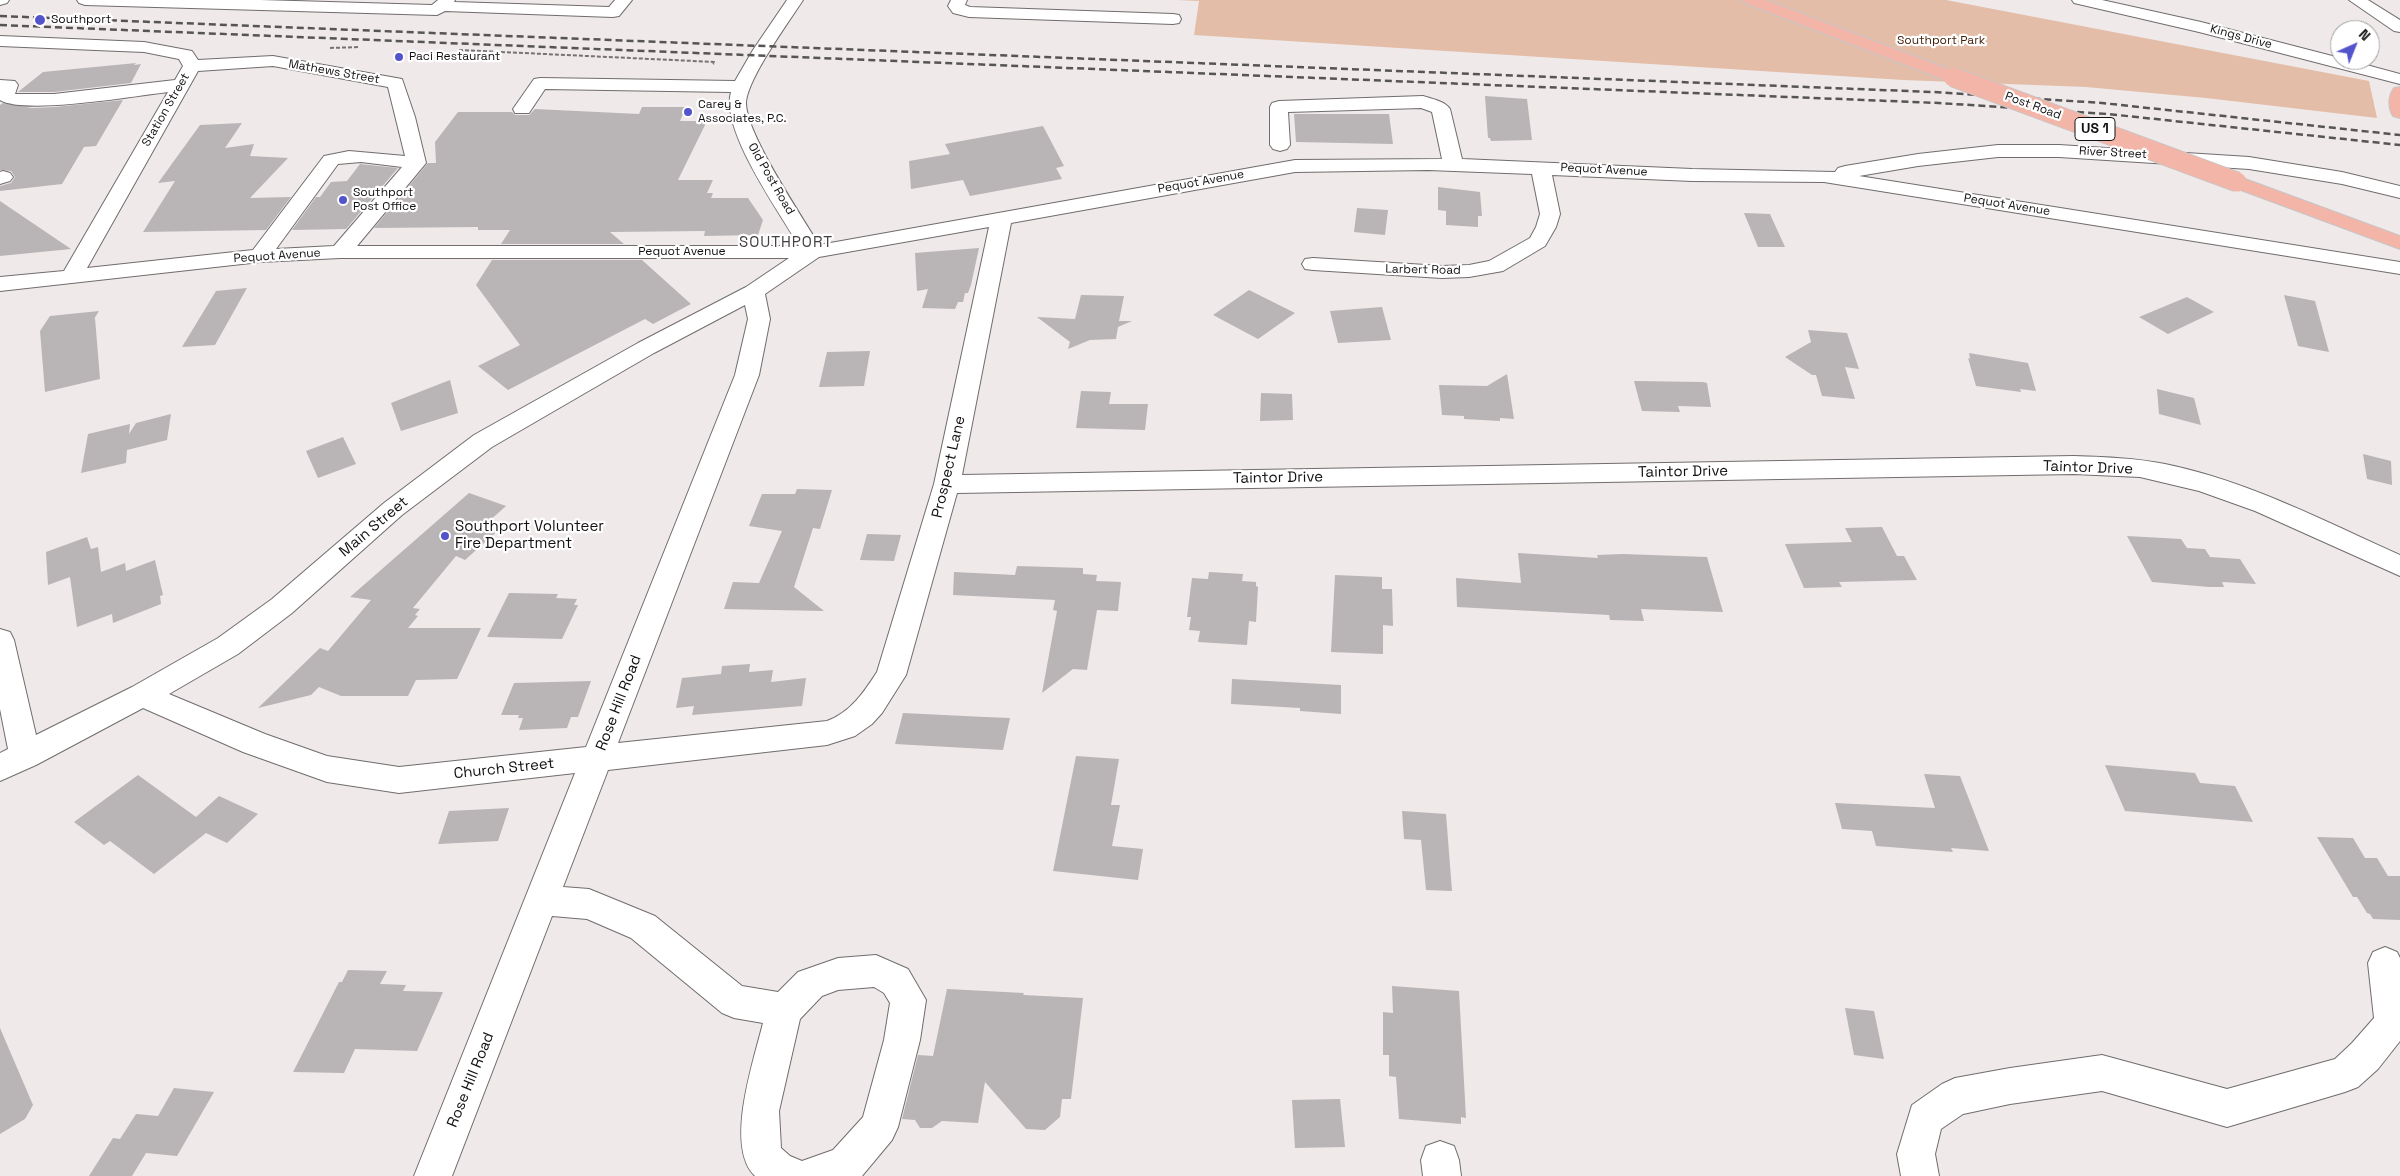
<!DOCTYPE html>
<style>
body{margin:0}
#map{position:relative;width:2400px;height:1176px;overflow:hidden;background:#efe9ea;font-family:"Space Grotesk",sans-serif}
canvas{display:block}
.north{position:absolute;left:2330px;top:20px;width:50px;height:50px;box-sizing:border-box;background:#fff;border:1px solid #a09f9f;border-radius:50%;rotate:44deg;font-size:14px;font-weight:700;line-height:20px;text-align:center;color:#121010}
.north::after{content:'';display:block;margin:auto;width:18px;height:22px;background:#5354cb;clip-path:polygon(50% 0,100% 100%,50% 72%,0 100%)}
</style>
<div id="map">
<canvas width="2400" height="1176"></canvas>
<div class="north">N</div>
</div>
<script>
const ctx = document.querySelector('canvas').getContext('2d');
ctx.lineJoin = 'round';
function fillPath(path, color) {
  ctx.fillStyle = color;
  ctx.fill(path, 'evenodd');
}
function strokePath(path, color, width, dash) {
  ctx.strokeStyle = color;
  ctx.lineWidth = width;
  ctx.lineCap = dash ? 'butt' : 'round';
  ctx.setLineDash(dash || []);
  ctx.stroke(path);
}
function write(font, color, halo, rows, align = 'center') {
  ctx.font = font + ' "Space Grotesk",sans-serif';
  ctx.lineWidth = 4.5;
  ctx.setLineDash([]);
  ctx.textBaseline = 'middle';
  ctx.strokeStyle = halo;
  ctx.fillStyle = color;
  for (const [text, x, y, turn = 0] of rows) {
    ctx.save();
    ctx.translate(x, y);
    ctx.rotate((+turn || 0) * Math.PI / 180);
    ctx.textAlign = isNaN(turn) ? turn : align;
    if (halo) ctx.strokeText(text, 0, 0);
    ctx.fillText(text, 0, 0);
    ctx.restore();
  }
}
fillPath(new Path2D(`
 M1176 0H1946L2369 81 2377 118 2206 98 2086 87 1903 80 1194 35 1199 1Z`), '#e3bda7');
fillPath(new Path2D(`
 M136 63 134 65 141 64 131 83 54 92H18L43 72Z
 M1485 96 1527 99 1532 140 1491 141 1490 138H1488Z
 M123 100 96 146 84 147 62 184 0 191V186L11 183 15 177 11 171 0 170V105L3 103 32 108 55 107Z
 M642 107H686L680 121H707L678 180H713L707 193H713L711 198H748L763 220 758 235 704 236 705 231 610 232 624 244H501L510 230H478V227L374 228 428 163H436L435 142 458 112H512L515 115H529L535 109 639 114Z
 M1294 114H1389L1393 144 1296 142Z
 M242 123 225 148 254 144 250 156 288 158 250 198 291 197 266 230 143 232 175 181 158 183 200 125Z
 M1043 126 1064 166 1056 168 1062 179 970 196 963 180 911 189 909 161 950 154 945 144Z
 M360 164 398 168 346 229 292 230 316 197H320L331 182 347 181Z
 M1438 187 1480 192 1482 216H1478V227L1446 225V211L1438 210Z
 M0 201 71 249 0 256Z
 M1357 208 1388 210 1385 235 1354 232Z
 M1744 213 1770 214 1785 247H1758Z
 M979 248 971 285 968 293H965L963 302H958L955 309 922 308 928 289 917 291 915 253Z
 M492 260H642L691 304 653 324 645 319 508 390 478 366 520 345 476 285Z
 M247 288 215 345 182 347 216 291Z
 M1249 290 1295 313 1258 339 1213 315Z
 M1081 295 1124 296 1119 321H1132L1118 327 1116 339 1090 340 1068 349 1070 342 1037 317 1075 319Z
 M2284 295 2315 301 2329 352 2298 346Z
 M2187 297 2214 312 2168 334 2139 317Z
 M1382 307 1391 340 1338 343 1330 311Z
 M99 311 94 319 95 318 100 379 45 392 40 331 50 316Z
 M1808 330 1847 333 1859 369 1845 367 1855 399 1822 396 1816 375H1812L1785 357 1811 342Z
 M870 351 864 386 819 387 827 352Z
 M1969 353 2028 363 2036 391 2020 389 2021 392 1976 386 1968 358 1970 359Z
 M1507 374 1514 419 1500 418V421L1464 419V416L1442 415 1439 385 1487 386Z
 M450 380 458 413 401 431 391 403Z
 M1634 381 1703 382 1707 383 1711 407 1678 406 1680 412 1642 411Z
 M2157 389 2194 398 2201 425 2159 414Z
 M1081 391 1111 392 1109 404H1148L1145 430 1076 428Z
 M1261 393 1292 394 1293 420 1260 421Z
 M171 414 167 440 127 450 126 463 81 473 88 434 130 424 129 434 136 423Z
 M343 437 356 464 318 478 306 451Z
 M2363 454 2391 461 2392 485 2367 479Z
 M797 489 832 490 820 529 813 528 794 587 824 611 724 609 733 582 759 583 782 531 749 526 762 494H795Z
 M469 493 506 506 488 522 502 527 465 560 456 556 413 608 420 609 415 615 418 616 408 628H481L457 679 416 680 408 696H341L319 687 311 695 258 708 320 648 328 651 371 600 350 597Z
 M1882 527 1897 556H1904L1917 580 1839 582 1842 587 1804 588 1785 544 1852 542 1845 528Z
 M867 534 901 535 894 561 860 560Z
 M2127 536 2181 539 2187 548 2205 549 2210 557 2240 559 2256 584 2222 582 2224 587H2209L2152 582Z
 M87 537 91 549 98 547 101 572 125 563 126 571 155 560 163 595 160 596 161 604 113 623 112 614 77 627 70 577 48 585 46 552Z
 M1518 553 1598 558 1597 555 1623 554 1707 557 1723 612 1641 609 1644 621 1610 620 1609 615 1457 607 1456 578 1521 583Z
 M1017 566 1083 568V574L1097 575 1096 581 1121 582 1118 611 1097 610 1087 670 1073 669 1042 693 1057 611 1053 610 1055 600 953 595 954 572 1015 575Z
 M1209 572 1243 574 1242 581 1256 582V586L1258 587 1256 622 1249 621 1247 645 1198 642 1200 631 1189 630 1191 617H1187L1192 578 1208 579Z
 M1335 575 1382 577V589H1392L1393 626 1383 625V654L1331 652Z
 M509 593 558 594 556 598 577 599 574 605H578L562 639 487 637Z
 M750 664 749 672 773 670 771 682 806 678 802 706 692 715 694 706 676 708 682 678 721 674 722 666Z
 M1232 679 1341 685V714L1300 711V708L1231 704Z
 M591 681 578 717H571L567 728 519 730 523 718H518L519 715H501L514 683Z
 M903 713 985 717 1010 718 1003 750 895 744Z
 M1076 756 1119 759 1111 805H1120L1112 846 1143 849 1138 880 1053 871Z
 M2105 765 2195 773 2200 783 2235 786 2253 822 2125 811Z
 M1924 774 1960 776 1989 851 1951 848 1953 852 1876 846 1872 831 1842 829 1835 803 1935 808Z
 M138 775 196 817 219 796 258 814 227 843 206 833 154 874 110 841 104 845 74 822Z
 M509 808 498 841 438 844 449 811Z
 M1402 811 1446 814 1452 891 1426 890 1421 840 1404 839Z
 M2317 837 2353 838 2365 858H2377L2388 876H2400V920L2373 919 2370 914 2367 913 2357 897H2353Z
 M348 970 387 971 380 984 406 985 403 991 443 992 417 1051 355 1049 344 1073 293 1072 339 982H342Z
 M1392 986 1459 991 1466 1118 1461 1117V1124L1399 1119 1396 1077 1389 1076V1055H1383V1012L1393 1013Z
 M947 989 1024 993 1023 995 1083 998 1071 1099H1062L1060 1117 1045 1130 1026 1129 985 1082 978 1123 942 1121 932 1128H920L915 1120 902 1119 918 1055 933 1056Z
 M1845 1008 1874 1011 1884 1059 1854 1055Z
 M0 1028 33 1105 25 1119 0 1134Z
 M174 1088 214 1092 177 1156 146 1153 132 1176H89L113 1138 120 1139 136 1114 158 1116Z
 M1340 1099 1345 1147 1295 1148 1292 1100Z`), '#b9b4b6');
const minor = new Path2D(`
 M0 0H9L7 3 0 5Z
 M77 0H260L432 5 438 0H455L454 2 609 7 615 0H632L619 16 613 17 445 11 437 15 85 5 79 3Z
 M787 0H803C788 23 748 78 746 102 745 133 802 216 819 245L1295 160 1442 159 1432 112 1421 108 1288 112 1290 145 1287 149 1280 151 1273 149 1270 145V107L1272 103 1279 101 1423 96C1432 99 1445 101 1450 109L1462 159 1692 169 1835 172 1838 168 1845 166 1918 154 1998 145H2059L2249 157 2342 172 2400 186V198L2342 184 2249 169 2059 157H1998L1918 166 1859 176 2400 262V274L1824 182 1692 181 1552 175 1560 214 1556 227 1545 246 1503 271 1469 277 1442 278 1313 270 1305 269 1302 264 1305 259 1313 258 1442 266 1469 265 1489 261 1530 238 1536 227 1540 214 1532 174 1428 170 1295 172 1011 223 962 475 2074 456C2105 457 2135 458 2165 464 2248 481 2324 521 2400 555V576L2255 511 2199 491 2140 477 2074 474 957 493 906 675 882 713 872 724 855 736 827 745 608 770 563 887 589 889 655 916 742 986 778 992 798 972 838 958 876 955 908 969 926 1000 920 1040 898 1127 892 1140 862 1176H755C724 1146 754 1060 763 1023L734 1018 722 1013 631 938 587 919 552 916 452 1176H414L575 773 399 793 327 782 243 752 143 708 36 765 0 781V753L8 749 0 709V629L10 632 14 640 36 735 132 687 218 638 272 599 384 503 474 435 638 343 746 287 789 258H340L260 262 0 291V277L64 271 168 92C135 96 24 115 0 100V80L15 81 18 85 15 94H54L175 80 183 66 179 59 144 52 0 46V36L144 42 192 51 198 60 273 56 402 79 415 117 426 163 357 246H799C779 211 720 130 731 92L545 89 529 113H515L513 109 534 79 540 78 735 81 753 50ZM273 66 388 87 405 156 349 151 324 156 253 250 87 268 198 71ZM361 162 402 167 334 246 276 249 338 164ZM989 227 934 484 877 672C864 692 851 712 827 721L618 743 759 375 770 319 765 294 819 257ZM745 305 748 319 735 375 586 747 399 767 327 756 265 734 169 694 238 654 292 613 402 515 492 447 654 353ZM874 987 884 993 890 1003 884 1040 863 1117 833 1150 802 1161 790 1156 781 1148 779 1111 800 1019 822 996 838 990Z
 M951 0H967L965 5 970 7 1173 14 1179 15 1181 19 1179 23 1173 24 969 17 953 13 948 6Z
 M2072 0H2102L2201 22 2340 58V60H2348L2400 74V84L2199 32 2074 3Z
 M2349 0H2368L2400 20V32L2394 31Z
 M3 171 10 173 13 177 10 181 0 184V172Z
 M2385 947 2397 952 2400 958V1041L2378 1069 2358 1087 2345 1092 2227 1127 2102 1091 2010 1104 1963 1114 1941 1129 1935 1154 1939 1176H1901L1897 1154 1912 1105 1942 1084 1955 1078 2010 1068 2102 1055 2227 1089 2335 1059 2352 1043 2374 1018 2368 963 2373 952Z
 M1440 1141 1454 1146 1459 1160 1461 1176H1423L1421 1160 1426 1146Z`);
const major = new Path2D(`
 M1743 0H1766L1959 73 1962 77 1959 81H1947L1745 3Z
 M2400 87V118L2393 116C2388 108 2388 96 2394 88Z
 M2237 176 2400 236V249L2230 186 2227 182 2230 178Z`);
strokePath(minor, '#716c6d', 2);
strokePath(major, '#c6c6c6', 2);
strokePath(new Path2D(`
 M330 48 359 47
 M459 50 715 62 713 64`), '#767273', 2, [4, 2]);
fillPath(minor, '#fff');
fillPath(major, '#f4b5a9');
strokePath(new Path2D(`
 M0 16 1933 92 2102 103 2400 135
 M0 25 1939 103 2108 114 2400 145`), '#575454', 2.5, [7, 4]);
const majorBridge = new Path2D(`
 M1953 77 2237 182`);
strokePath(majorBridge, '#c6c6c6', 21, []);
strokePath(majorBridge, '#f4b5a9', 19);
for (const [x, y, r, color] of [
 [40,20,6,"#5354cb"],
 [399,57,5,"#5354cb"],
 [688,112,5,"#5354cb"],
 [343,200,5,"#5354cb"],
 [445,536,5,"#5354cb"]
]) {
  const dot = new Path2D();
  dot.arc(x, y, r, 0, 2 * Math.PI);
  ctx.fillStyle = color;
  ctx.fill(dot);
  strokePath(dot, '#fff', 2);
}
write('12px', '#121010', '#fff', [
 ["Southport",51,20],
 ["Paci Restaurant",409,57],
 ["Carey &",698,105],
 ["Associates, P.C.",698,119],
 ["Southport",353,193],
 ["Post Office",353,207]
], 'left');
write('12px', '#121010', '#fff', [
 ["Kings Drive",2241,37,15],
 ["Mathews Street",334,72,10],
 ["Post Road",2033,106,20],
 ["Station Street",166,110,-60],
 ["River Street",2113,153,3],
 ["Pequot Avenue",1604,170,3],
 ["Old Post Road",771,179,60],
 ["Pequot Avenue",1201,182,-10],
 ["Pequot Avenue",2007,205,9],
 ["Pequot Avenue",682,252],
 ["Pequot Avenue",277,256,-4],
 ["Larbert Road",1423,270,1]
]);
write('12px', '#401f08', '#fff', [
 ["Southport Park",1941,41]
]);
for (const [x, y, w] of [
 [2095,129,40]
]) {
  const box = new Path2D();
  box.roundRect(x - w / 2, y - 11.5, w, 23, 4);
  ctx.fillStyle = '#fff';
  ctx.fill(box);
  strokePath(box, '#121010', 1);
}
write('bold 14px', '#121010', null, [
 ["US 1",2095,129]
]);
ctx.letterSpacing = '1px';
write('15px', '#433f3f', '#fff', [
 ["SOUTHPORT",786,243]
]);
ctx.letterSpacing = '0px';
write('15px', '#121010', '#fff', [
 ["Prospect Lane",949,467,-77],
 ["Taintor Drive",2088,468,2],
 ["Taintor Drive",1683,472,-1],
 ["Taintor Drive",1278,478,-1],
 ["Main Street",374,527,-40],
 ["Rose Hill Road",619,703,-69],
 ["Church Street",504,769,-6],
 ["Rose Hill Road",471,1080,-68]
]);
write('15px', '#121010', '#fff', [
 ["Southport Volunteer",455,527],
 ["Fire Department",455,544]
], 'left');
</script>
